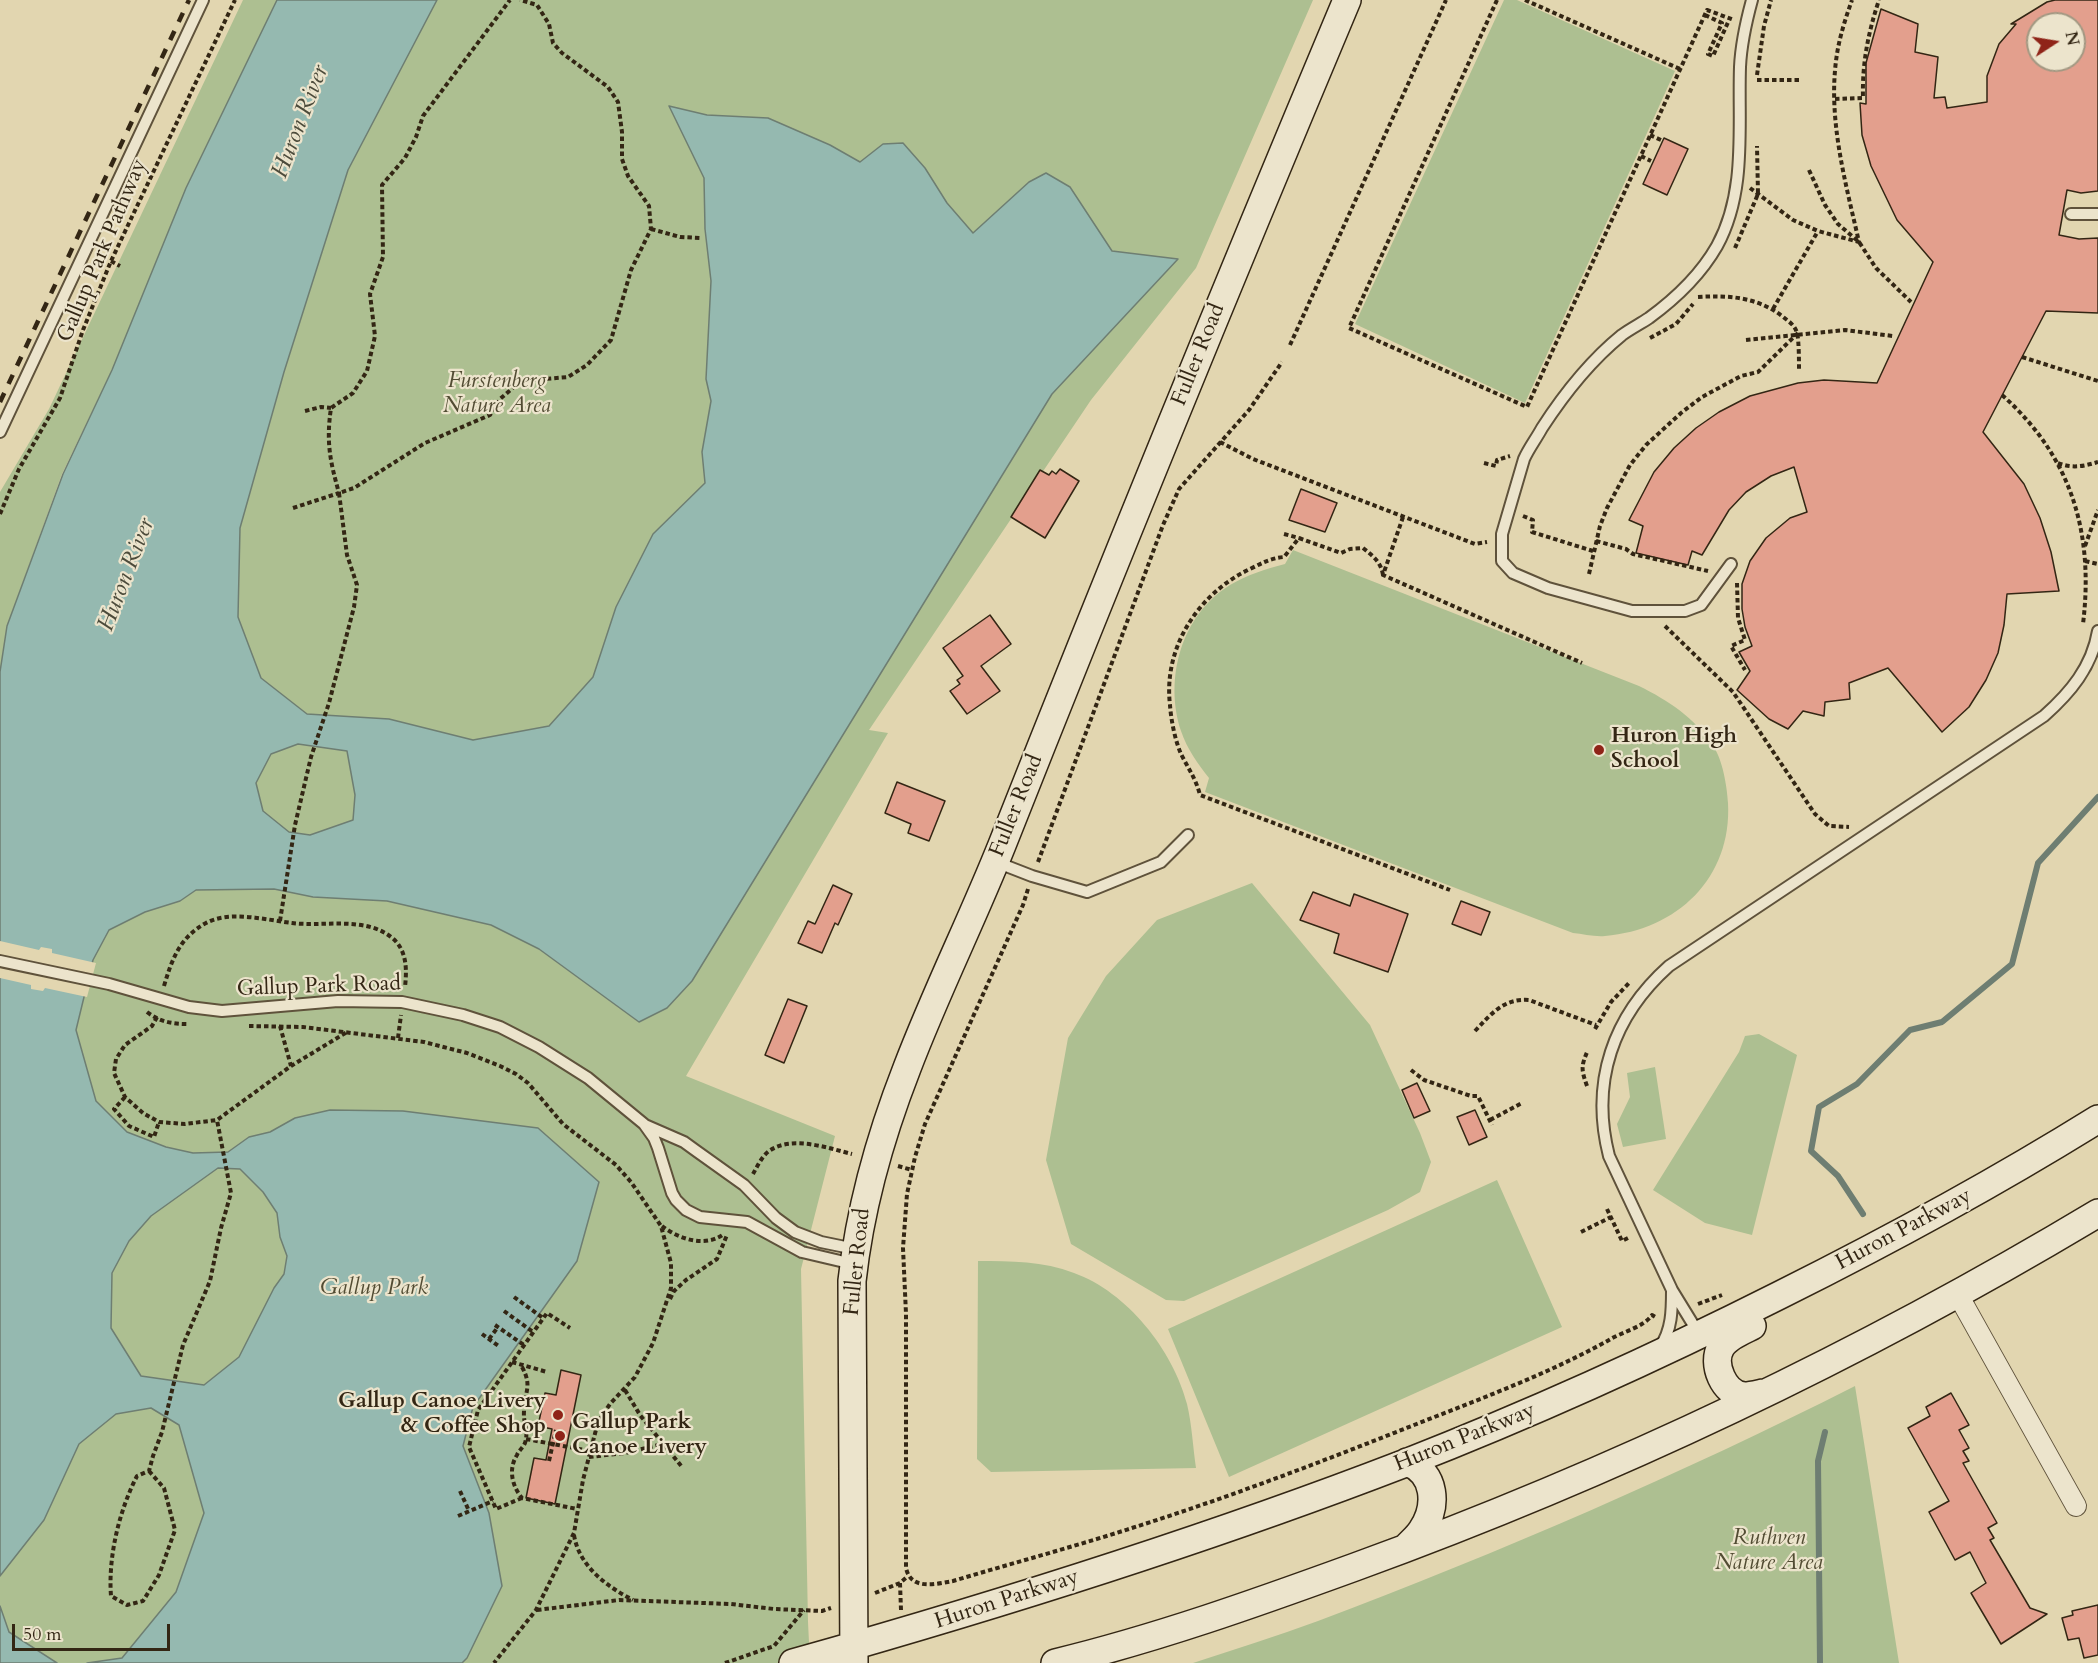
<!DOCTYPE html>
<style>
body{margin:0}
#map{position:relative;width:2098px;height:1663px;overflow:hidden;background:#e2d6b0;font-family:Cardo,serif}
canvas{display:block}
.north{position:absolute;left:2026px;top:12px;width:60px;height:60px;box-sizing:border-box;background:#ece4cc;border:2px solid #a29882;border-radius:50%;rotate:78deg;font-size:16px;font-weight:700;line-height:24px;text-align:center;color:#332614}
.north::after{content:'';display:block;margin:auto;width:21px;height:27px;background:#8f2418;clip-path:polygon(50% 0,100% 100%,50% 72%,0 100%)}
.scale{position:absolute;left:12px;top:1624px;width:158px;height:27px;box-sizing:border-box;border:3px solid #332614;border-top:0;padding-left:8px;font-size:18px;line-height:21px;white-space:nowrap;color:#332614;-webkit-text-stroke:4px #ece4cc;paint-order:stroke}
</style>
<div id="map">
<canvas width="2098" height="1663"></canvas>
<div class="north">N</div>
<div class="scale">50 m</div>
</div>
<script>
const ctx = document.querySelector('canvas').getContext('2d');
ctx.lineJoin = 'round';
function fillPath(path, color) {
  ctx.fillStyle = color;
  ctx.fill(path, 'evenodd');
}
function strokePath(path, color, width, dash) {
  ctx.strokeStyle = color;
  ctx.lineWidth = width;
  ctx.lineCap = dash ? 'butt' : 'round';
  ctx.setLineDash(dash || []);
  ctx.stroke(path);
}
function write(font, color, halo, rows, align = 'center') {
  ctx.font = font + ' Cardo,serif';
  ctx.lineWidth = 4.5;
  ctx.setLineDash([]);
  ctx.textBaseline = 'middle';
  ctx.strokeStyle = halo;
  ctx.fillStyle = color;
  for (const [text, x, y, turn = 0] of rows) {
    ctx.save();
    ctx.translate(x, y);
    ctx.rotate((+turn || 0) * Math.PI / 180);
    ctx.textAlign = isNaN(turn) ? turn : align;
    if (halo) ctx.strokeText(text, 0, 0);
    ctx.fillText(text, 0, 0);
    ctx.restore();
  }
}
fillPath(new Path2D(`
 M243 0H277L186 188 112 370 62 474 7 626 0 672V492L49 409Z
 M436 0H1313L1196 268 1091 400 869 730 888 733 686 1076 835 1136 801 1269 808 1622 810 1663H0V934L109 930 145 912 180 901 196 890 226 705 384 749 387 901 491 925 539 949 639 1022 667 1008 692 981 1052 394 1177 260 1112 251 1070 187 1029 183 973 233 947 203 925 168 883 144 860 162 830 145 768 118 707 115 669 106 704 178 705 229 711 281 706 379 711 401 705 435V483L653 534 593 677 549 726 473 740 307 714 261 678 238 617 240 528 284 372 348 170Z
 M1504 0H1517L1675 71 1525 403 1355 324Z
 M1293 550 1639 686C1669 701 1694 717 1713 746 1723 760 1727 787 1728 803 1732 878 1677 930 1605 936 1595 937 1583 934 1573 933L1205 792 1209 778C1198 764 1187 749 1181 731 1164 679 1181 615 1230 585 1247 575 1265 569 1285 564Z
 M1252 883 1370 1025 1420 1133 1431 1162 1420 1192 1388 1210 1184 1301 1166 1300 1071 1244 1046 1160 1068 1038 1106 976 1157 920Z
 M1759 1034 1797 1055 1752 1235 1705 1223 1653 1190 1739 1052 1745 1036Z
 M1655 1067 1666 1139 1623 1147 1617 1124 1630 1097 1627 1073Z
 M1497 1180 1562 1327 1229 1477 1168 1329Z
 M978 1261C1011 1261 1043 1261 1074 1273 1127 1292 1173 1350 1187 1404 1192 1425 1193 1448 1196 1468L991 1472 977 1459Z
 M1855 1386 1899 1663H1193C1235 1649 1277 1636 1318 1621 1501 1552 1681 1474 1855 1386Z`), '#adbf91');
const water = new Path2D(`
 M277 0H437L348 170 284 372 240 528 238 617 261 678 307 714 389 719 473 740 549 726 593 677 616 607 653 534 705 483 702 452 711 401 706 379 711 281 705 229 704 178 669 106 707 115 768 118 830 145 860 162 883 144 903 143 925 168 947 203 973 233 1029 182 1046 173 1070 187 1112 251 1178 259 1052 394 692 981 667 1008 639 1022 539 949 491 925 387 901 313 897 274 889 196 890 180 901 145 912 109 930 93 960 76 1030 96 1101 127 1132 166 1147 193 1153 228 1152 249 1137 270 1132 295 1118 330 1110 403 1111 538 1128 599 1182 577 1261 473 1407 463 1446 489 1513 502 1586 467 1658 462 1663H87L122 1658 176 1592 204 1513 179 1425 151 1408 116 1414 79 1444 44 1520 0 1576V672L7 626 63 474 112 370 186 188ZM298 744 347 751 355 795 353 820 310 835 289 832 263 811 256 783 271 754ZM218 1168 240 1169 263 1192 277 1213 280 1237 287 1256 284 1274 274 1288 239 1357 204 1385 141 1376 111 1328 112 1273 129 1241 151 1216Z
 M0 1606 9 1632 57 1663H0Z`);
fillPath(water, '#95b9b0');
strokePath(water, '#6e7e72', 1.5);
fillPath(new Path2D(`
 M0 941 39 950 41 947 52 949V953L96 963 87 997 45 988 43 991 31 989V985L0 978Z`), '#e2d6b0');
strokePath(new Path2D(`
 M1863 1214 1838 1176 1811 1151 1819 1107 1857 1084 1910 1030 1942 1022 2012 964 2038 863 2098 797
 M1820 1663 1818 1461 1825 1432`), '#6e7e72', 6);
const building = new Path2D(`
 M2055 0H2098V191L2081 193 2067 190 2059 235 2079 239 2098 238V313L2046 311 1983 432 2024 484 2040 518 2051 552 2059 591 2007 594 2004 625 1998 653 1986 680 1969 707 1942 732 1888 668 1849 683 1850 699 1825 702 1824 716 1803 711 1788 729 1769 719 1737 690 1750 671 1739 652 1752 646 1745 627 1742 609V584L1750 561 1766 538 1790 518 1807 512 1794 467 1771 476 1746 492 1729 510 1702 555 1692 551 1688 565 1636 553 1643 526 1629 520 1654 472 1674 448 1696 428 1719 412 1750 396 1798 383 1824 380 1877 383 1933 262 1897 220 1871 166 1862 135 1860 103 1866 104V63L1881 9 1918 24 1915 52 1938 57 1934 98 1945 97 1947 108 1987 102V76L1999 44 2016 24H2011L2047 2ZM2038 24H2074V60H2038Z
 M1664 138 1688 149 1667 195 1643 184Z
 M1060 469 1079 481 1045 538 1011 517 1040 470 1049 475 1052 471 1056 474Z
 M1301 489 1337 503 1325 532 1289 520Z
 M990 615 1011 644 981 666 1000 691 967 714 950 691 960 684 957 680 963 676 943 648Z
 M897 782 945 801 929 841 908 833 911 824 885 813Z
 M833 885 852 894 838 925 835 923 822 953 798 943 808 921 815 924Z
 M1313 892 1350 906 1354 894 1408 914 1388 972 1334 953 1339 934 1300 920Z
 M1461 901 1490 912 1481 935 1452 924Z
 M788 999 807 1006 784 1063 765 1055Z
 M1417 1083 1430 1111 1414 1118 1402 1090Z
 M1475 1110 1487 1137 1469 1145 1457 1117Z
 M561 1370 581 1375 555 1504 526 1498 534 1458 546 1460 552 1429 538 1426 545 1393 556 1395Z
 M1951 1393 1969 1425 1959 1430 1969 1448 1963 1451 1969 1461 1963 1463 1997 1523 1988 1528 1994 1538 1990 1540 2030 1608 2047 1614 2001 1644 1971 1593 1986 1583 1970 1552 1955 1560 1929 1512 1949 1501 1908 1428 1930 1416 1926 1407Z
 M2098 1605V1655L2084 1658 2079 1638 2068 1640 2062 1618 2073 1615 2072 1611Z`);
fillPath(building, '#e39f8d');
strokePath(building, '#332614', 1.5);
const service = new Path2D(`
 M2071 214H2098
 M0 432 203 0
 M1731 564 1701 605 1685 611H1632L1548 588 1513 573 1502 561V534L1524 459C1529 448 1536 439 1542 428 1564 394 1590 361 1622 335 1630 329 1640 324 1649 318 1675 299 1701 274 1717 246 1747 191 1738 127 1740 67 1741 45 1746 22 1752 0
 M996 862 1032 876 1087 892 1161 862 1188 835
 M0 961 109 984 189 1007 222 1011 338 1001 402 1002 463 1015 500 1027 539 1047 588 1078 644 1124 654 1138 658 1148 672 1193 676 1200 686 1210 700 1217 747 1222 802 1252 853 1264
 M645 1125 684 1142 695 1150 744 1185 776 1218 795 1232 821 1242 855 1249
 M1699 1334 1672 1290 1609 1156C1590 1082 1613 1016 1669 966L2044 716C2070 693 2092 667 2098 631
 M1660 1347C1672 1330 1672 1310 1672 1290`);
const minor = new Path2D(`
 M1957 1293 2076 1506`);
const secondary = new Path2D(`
 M1752 1326C1742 1331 1727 1337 1721 1347 1711 1364 1724 1394 1744 1396 1750 1396 1758 1394 1763 1393
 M1406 1548C1411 1542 1418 1537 1422 1530 1438 1506 1436 1473 1407 1462
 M793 1663C999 1605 1203 1541 1403 1464 1531 1414 1657 1357 1780 1295 1888 1241 1995 1183 2098 1119
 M854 1663 852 1281C860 1208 880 1137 907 1068 936 992 972 920 1002 845 1114 562 1229 281 1347 0
 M1055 1663C1158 1638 1256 1603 1355 1567 1613 1473 1863 1354 2098 1213`);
strokePath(service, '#5f523b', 14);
strokePath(minor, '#5f523b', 22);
strokePath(secondary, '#332614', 30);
strokePath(new Path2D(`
 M1497 0 1349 328 1527 407 1707 10 1734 20
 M1525 0 1680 69
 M1705 15 1722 23 1708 54 1713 56 1729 20
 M1757 75 1764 26 1771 0
 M1757 80H1802
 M1835 99 1863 98C1862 64 1868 33 1879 0
 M1650 135 1661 140
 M1641 156 1651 161
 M1809 170 1825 205 1838 224 1859 242 1876 268 1911 302
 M1750 188 1793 220 1818 231 1859 242C1845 180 1827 117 1837 54 1840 35 1846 17 1852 0
 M651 229 680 237 700 238
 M1735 248 1758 194 1757 146
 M111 261 120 266
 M1698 297C1728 295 1757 297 1782 316 1788 321 1795 325 1797 333 1799 340 1799 362 1799 370
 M1773 309 1818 231
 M1650 338 1676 324 1693 304
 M1746 340 1845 330 1893 336
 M1290 345 1446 0
 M2022 357 2098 381
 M2002 395C2072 457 2094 534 2083 624
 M305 411 321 407 331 408
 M1220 442 1253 459 1475 544 1487 542
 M1484 463 1496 466 1497 460 1510 456
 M2058 463C2073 469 2084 466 2098 462
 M293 508 339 493C330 461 326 442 331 408L353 393 367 371 375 336 370 294 383 257 382 185 405 158 416 137 423 116 510 0
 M0 514 19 469 60 398 83 330 111 261 235 0
 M1523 516 1533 520 1532 532 1593 551
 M1403 517 1383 575 1582 663
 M1284 534 1299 538
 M1596 541 1626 549 1633 554 1708 571
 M2085 546 2098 510
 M2085 561 2098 564
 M1589 574 1600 526 1607 508 1630 465 1646 445 1681 413 1702 397 1741 376 1758 372 1798 333
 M1383 575C1381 562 1373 556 1363 548L1350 549 1341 553 1299 538 1284 557C1271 558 1262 563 1250 569 1199 593 1163 647 1170 705 1171 720 1175 740 1181 754 1188 768 1196 779 1200 795L1450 890
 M1737 583 1738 618 1745 640 1731 646 1745 670
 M1665 626 1733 692 1815 814 1829 826 1849 827
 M1038 862 1163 525 1179 489 1249 410 1282 362
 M1028 889 1023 905 925 1124 915 1157 907 1194 903 1248 906 1314V1568C911 1591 936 1584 953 1581 1013 1563 1073 1547 1132 1528 1227 1498 1321 1462 1414 1425 1480 1399 1548 1374 1609 1340 1622 1332 1644 1327 1652 1315L1657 1318
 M280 921 295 825 311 757 329 703 354 607 357 585 347 555 339 493 354 488 425 443 490 415 500 399 521 381 568 377 587 365 611 340 631 270 651 229 649 206 628 176 622 159V132L618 102 608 87 562 53 553 43 549 24 537 5 520 0
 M164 986C172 959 180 937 206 923 230 910 266 920 292 923 323 927 364 916 391 937 407 949 407 969 405 987
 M147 1012C160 1022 172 1024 188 1024
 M157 1017 152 1026 125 1045 116 1059 114 1073 125 1097 143 1113 159 1122 185 1124 217 1120 291 1066 347 1032
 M249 1026 303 1027 424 1042 467 1053 500 1066 516 1074 528 1083 563 1124 616 1165 631 1182 661 1226 671 1263V1288L653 1343 635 1377 610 1404 598 1422 583 1480 574 1533 536 1610 494 1663
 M280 1026 291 1066
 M1595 1029 1611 1002 1630 982
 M1475 1031C1491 1014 1504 998 1529 1000L1596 1025
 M398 1038 401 1015
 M1411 1070 1424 1080 1471 1096H1478L1492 1125
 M1587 1086C1581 1069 1581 1066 1588 1050
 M125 1097 114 1109 129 1126 154 1137 159 1122
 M1490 1120 1522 1103
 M898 1166 912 1170
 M753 1174C757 1167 762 1156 769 1151 792 1135 828 1148 852 1154
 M1607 1209 1622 1241 1630 1237
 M662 1226C679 1239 705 1248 724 1234
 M1581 1232 1611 1217
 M514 1297 543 1318
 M670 1299 674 1291 686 1280 717 1259 727 1235
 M1698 1304 1722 1295
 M504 1311 533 1332
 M495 1325 524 1345
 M482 1334 500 1347
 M489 1339 498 1327
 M512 1362 547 1372
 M522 1367C533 1387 524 1392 524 1411 523 1424 529 1430 525 1443 523 1448 519 1450 517 1455 508 1469 512 1486 522 1498L577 1509
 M625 1390 640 1415 682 1467
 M526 1439 590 1451
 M589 1457 625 1453 663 1444
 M549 1461 556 1430
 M149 1471 164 1488 175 1530 159 1575 143 1601 127 1605 111 1596C108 1557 119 1511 137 1476L149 1471 153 1456 162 1432 183 1345 210 1281 221 1228 231 1193 217 1120
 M460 1491 469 1511
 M522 1498 496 1509 469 1447 478 1410 547 1313 570 1328
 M458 1516 493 1501
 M574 1535C579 1566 606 1586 633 1600
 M900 1583 901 1610
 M875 1593 900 1583 908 1576
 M537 1610 619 1600 731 1604 774 1609 822 1611 831 1608
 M725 1663 774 1646 804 1610`), '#332614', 4, [4.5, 3]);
strokePath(service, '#ece4cc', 10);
strokePath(minor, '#ece4cc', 20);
strokePath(secondary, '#ece4cc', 27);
strokePath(new Path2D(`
 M0 402 189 0`), '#332614', 4.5, [10, 10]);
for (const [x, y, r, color] of [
 [1599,750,6,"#8f2418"],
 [558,1415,6,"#8f2418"],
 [560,1436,6,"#8f2418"]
]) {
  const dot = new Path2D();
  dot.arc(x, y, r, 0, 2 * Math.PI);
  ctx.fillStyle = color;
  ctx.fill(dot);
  strokePath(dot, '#ece4cc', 2);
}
write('22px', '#332614', '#ece4cc', [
 ["Gallup Park Pathway",103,251,-67],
 ["Fuller Road",1199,355,-68],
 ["Fuller Road",1017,806,-68],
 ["Gallup Park Road",319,987,-2],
 ["Huron Parkway",1904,1230,-28],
 ["Fuller Road",858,1262,-84],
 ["Huron Parkway",1465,1438,-22],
 ["Huron Parkway",1007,1600,-18]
]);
write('italic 22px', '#524c33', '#ece4cc', [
 ["Furstenberg",497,382],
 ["Nature Area",497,407],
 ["Gallup Park",374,1289],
 ["Ruthven",1769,1539],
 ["Nature Area",1769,1564]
]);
write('bold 22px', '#332614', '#ece4cc', [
 ["Huron High",1611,737],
 ["School",1611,762],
 ["Gallup Canoe Livery",546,1402,"right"],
 ["& Coffee Shop",546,1427,"right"],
 ["Gallup Park",572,1423],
 ["Canoe Livery",572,1448]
], 'left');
write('italic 24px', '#4c4b3b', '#ece4cc', [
 ["Huron River",301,122,-69],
 ["Huron River",127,575,-69]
]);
</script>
